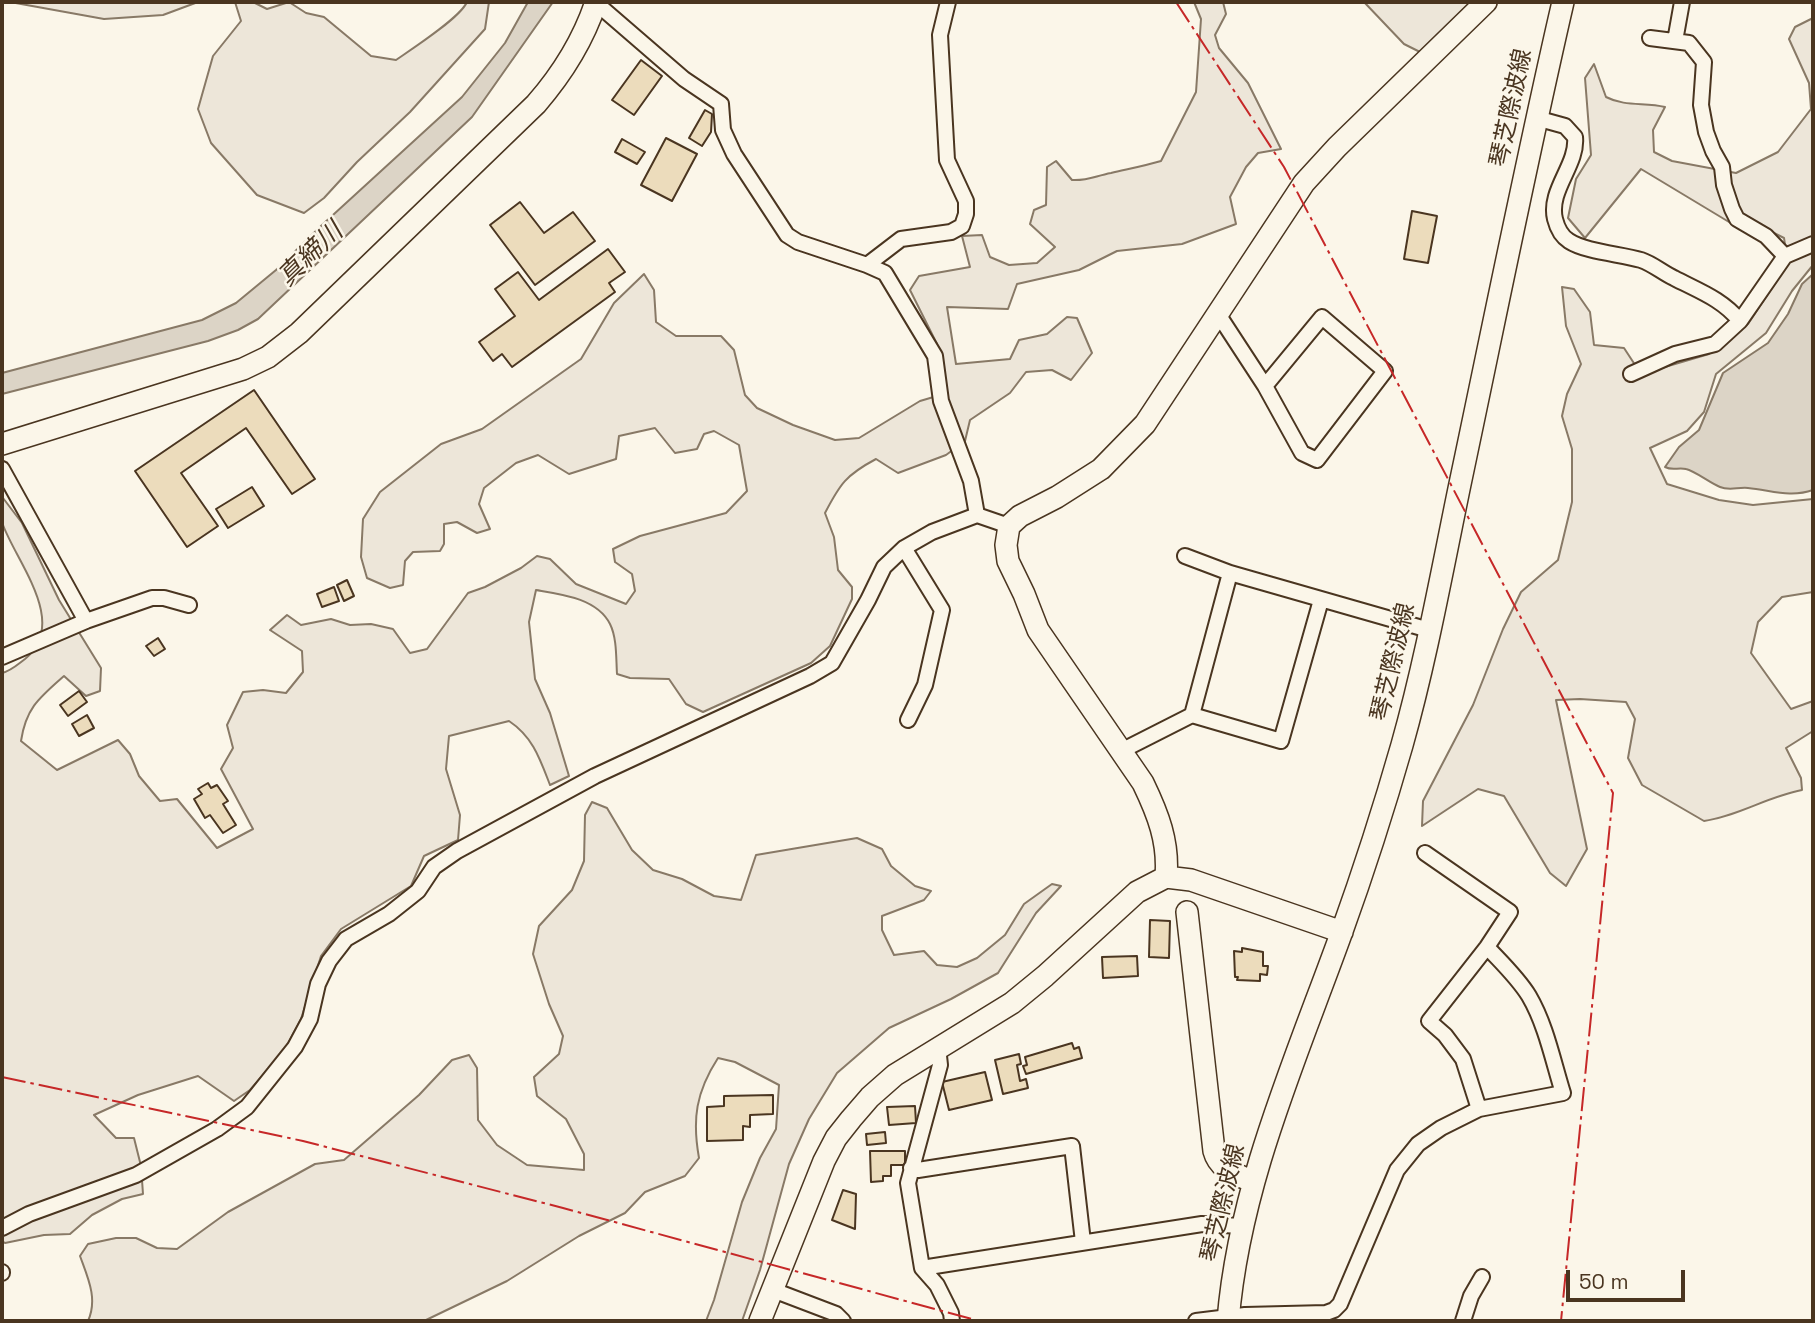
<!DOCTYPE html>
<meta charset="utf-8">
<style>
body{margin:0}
#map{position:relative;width:1815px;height:1323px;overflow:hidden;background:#fbf6e9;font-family:"Space Grotesk",sans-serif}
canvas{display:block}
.frame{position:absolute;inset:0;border:4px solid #4a3520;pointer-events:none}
.scale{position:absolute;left:1566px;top:1270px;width:119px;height:32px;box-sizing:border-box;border:4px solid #4a3520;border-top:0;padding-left:9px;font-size:21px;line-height:24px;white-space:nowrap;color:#4a3520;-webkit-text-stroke:5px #fbf6e9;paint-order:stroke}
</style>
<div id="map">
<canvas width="1815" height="1323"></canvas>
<div class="frame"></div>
<div class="scale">50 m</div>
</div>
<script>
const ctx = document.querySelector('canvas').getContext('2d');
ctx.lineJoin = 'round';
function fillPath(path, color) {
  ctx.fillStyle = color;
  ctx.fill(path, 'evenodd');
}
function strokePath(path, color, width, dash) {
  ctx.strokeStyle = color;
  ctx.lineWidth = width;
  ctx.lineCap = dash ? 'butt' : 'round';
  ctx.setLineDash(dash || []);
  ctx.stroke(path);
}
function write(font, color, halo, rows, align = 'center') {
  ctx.font = font + ' "Space Grotesk","Noto Sans JP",sans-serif';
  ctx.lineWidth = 5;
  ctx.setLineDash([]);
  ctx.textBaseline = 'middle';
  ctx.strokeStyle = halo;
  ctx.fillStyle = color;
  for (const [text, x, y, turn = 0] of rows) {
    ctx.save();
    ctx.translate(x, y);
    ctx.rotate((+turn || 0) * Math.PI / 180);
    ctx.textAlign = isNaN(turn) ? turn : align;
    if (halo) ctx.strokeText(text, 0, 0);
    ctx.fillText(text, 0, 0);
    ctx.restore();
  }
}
const green = new Path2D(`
 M10 2H198L163 15 104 19Z
 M235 2H253L267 9 289 2 306 13 324 17 371 56 396 60C412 49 460 18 467 2H489L485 29 410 112 357 162 324 198 304 213 257 195 211 143 198 109 213 56 241 21Z
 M1194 2H1223L1226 14 1215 35 1219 48 1248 83 1281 149 1258 153 1246 167 1230 197 1236 224 1182 244 1117 251 1079 270 1017 284 1008 309 947 307 956 364 1010 359 1019 340 1047 334 1067 317 1077 318 1092 353 1071 380 1052 370 1026 372 1010 393 970 420 965 441 946 455 898 473 876 459C846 475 840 484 825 513L834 537 838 570 852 587V599L830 646 811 663 703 712 686 704 669 679 630 678 617 674C616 658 617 638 610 624 597 598 560 594 536 590L529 622 535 679 550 713 569 776 550 785C540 759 533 737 509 721L449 736 446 769 460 815 458 840 424 856 411 886 341 929 321 956 301 1019 284 1051 250 1090 234 1101 198 1076 138 1095 94 1115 116 1138H134L141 1166 143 1194 122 1199 92 1215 70 1234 44 1235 5 1243 2 1241V673C11 671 17 665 25 659 69 623 17 563 3 525 0 517 1 505 3 498L22 523 59 600 101 668 100 691 86 696 64 676C39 698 26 708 21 741L57 770 118 740 130 754 139 776 160 801 177 799 217 848 253 829 221 769 233 748 227 725 243 692 263 690 286 693 303 672 302 651 270 630 287 615 301 625 331 619 350 625 371 624 393 629 410 653 427 649 468 593 485 587 521 568 537 556 550 559 576 584 626 604 635 591 632 574 615 562 613 549 640 536 726 513 747 491 739 445 714 431 704 434 697 449 675 453 655 428 619 436 616 459 569 474 538 455 516 463 484 488 479 504 490 529 477 533 457 522 444 524V544L440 551 413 552 405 561 403 585 390 588 367 578 361 557 363 519 380 492 441 444 482 429 581 359 614 303 644 274 654 290 656 322 676 336H721L734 350 745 395 757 408 793 425 835 440 859 438 920 401 947 393 937 344 910 290 919 276 970 267 962 236 982 235 990 257 1009 265 1037 263 1055 247 1030 224 1034 210 1046 205 1047 167 1056 161 1072 180C1088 181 1095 176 1111 173 1128 169 1144 166 1161 161L1196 92 1201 19Z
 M1364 2H1471L1420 52 1404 44Z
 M1813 18V265L1792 291 1766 333 1716 374 1704 412 1687 431 1650 448 1667 484 1719 500 1753 505 1813 499V592L1782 597 1758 622 1751 653 1791 709 1813 701V731L1786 748 1801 778 1802 790C1766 797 1741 815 1704 821L1642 785 1628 758 1635 719 1626 702 1580 699 1556 700 1587 849 1566 886 1550 873 1504 796 1478 789 1422 826 1423 801 1473 705 1503 629 1521 592 1558 560 1572 502V449L1562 416 1567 394 1581 364 1566 326 1562 287 1574 289 1590 312 1594 345 1624 348 1641 374 1709 354 1748 324 1788 264 1784 238 1756 224 1734 225 1641 169 1585 238 1568 218 1576 179 1591 155 1585 78 1594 64 1606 97C1625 107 1645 102 1665 107L1653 130 1654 152 1672 161 1736 173 1778 152 1811 109 1809 83 1789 39 1795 27Z
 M592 802 607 808 632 850 653 870 682 879 714 896 741 900 756 855 857 838 882 849 891 866 915 886 931 891 924 900 882 916V930L894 955 924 951 937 965 957 967 977 958 1005 935 1024 904 1052 884 1061 886 1036 913 998 973 951 999 889 1028 837 1073 809 1119 789 1164 760 1270 742 1321H706L714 1300 742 1202 760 1158 776 1129 779 1085 735 1062 718 1058C696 1092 692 1119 699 1158L685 1176 645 1192 625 1213 579 1236 507 1281 424 1321H88C98 1299 88 1278 80 1256L88 1244 116 1238H136L157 1248 177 1249 228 1212 315 1164 344 1160 419 1095 452 1060 469 1055 477 1068 478 1120 497 1145 527 1165 584 1170V1154L566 1119 537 1096 534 1077 559 1054 563 1036 549 1004 533 954 539 926 572 890 584 861 585 815Z`);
fillPath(green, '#ede6d9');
strokePath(green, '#887966', 2);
const water = new Path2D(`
 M528 2H553L472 117 258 319 238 330 208 341 2 394V373L202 320 236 303 276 270 322 225 462 97 505 43Z
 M1813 274V490C1790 498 1771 490 1748 488 1738 487 1729 491 1720 487 1710 483 1695 471 1686 469 1678 467 1673 471 1665 467L1679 447 1699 430 1723 373 1768 343 1788 314 1802 284Z`);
fillPath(water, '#dcd4c6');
strokePath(water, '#887966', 2);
const building = new Path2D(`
 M641 60 662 76 634 115 612 100Z
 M705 110 712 114 711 132 702 146 689 138Z
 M666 138 697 154 672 201 641 185Z
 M622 139 645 152 637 164 615 152Z
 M520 202 544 233 573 212 595 241 535 285 490 225Z
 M1412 211 1437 216 1428 263 1404 259Z
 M608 249 625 272 609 283 615 292 512 367 502 354 493 361 479 342 515 316 495 289 518 272 539 300Z
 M254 390 315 479 292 494 246 428 181 473 218 526 187 547 135 471Z
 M252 487 264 506 228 528 216 509Z
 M347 580 354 596 344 601 337 585Z
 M334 587 339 601 322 607 317 594Z
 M158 638 165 649 154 656 146 646Z
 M79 691 87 702 68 716 60 705Z
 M87 715 94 728 79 736 72 724Z
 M208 783 211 788 217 785 228 801 223 804 236 825 223 833 210 815 205 818 194 799 202 794 198 789Z
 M1150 920 1170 921 1169 958 1149 957Z
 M1242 948 1263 952V966H1268L1267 975 1260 974V981L1237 980 1238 977H1235L1234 951 1242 952Z
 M1137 956 1138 976 1103 978 1102 957Z
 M1072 1043 1074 1049 1079 1047 1082 1058 1026 1074 1023 1066 1027 1065 1025 1057Z
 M1019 1054 1021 1064 1017 1065 1020 1081 1026 1079 1028 1088 1003 1094 995 1060Z
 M985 1072 992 1100 949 1110 942 1082Z
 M773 1095V1114L750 1115V1127L743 1126V1140L707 1141V1107L724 1106V1096Z
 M915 1106 916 1123 889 1125 887 1107Z
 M885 1132 886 1143 867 1145 866 1134Z
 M870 1151H905V1165H891V1176H883V1181L871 1182Z
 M843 1190 856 1194 855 1229 832 1220Z`);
fillPath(building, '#ecdcbc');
strokePath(building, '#4a3520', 2);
const street = new Path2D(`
 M596 3 684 79 721 104 723 130 734 154 787 235 798 242 867 265 885 273 935 356 941 401 971 481 977 515
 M1650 38 1689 43 1704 62 1701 105 1706 132 1713 151 1722 167 1724 185 1732 209 1737 219 1766 236 1785 256
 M1675 41 1682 2
 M1536 118 1565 126 1575 137C1578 165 1548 190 1555 219 1557 227 1561 236 1569 241 1586 252 1621 254 1641 260 1653 264 1663 273 1674 278 1699 291 1722 299 1740 321
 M867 265 901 239 951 232 962 226 966 214V201L947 160 940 35 948 2
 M1218 314 1265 386 1302 453 1317 460 1385 371 1322 317 1265 386
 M1631 374 1675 354 1715 344 1740 321 1785 256 1813 244
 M2 469 86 621
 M904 548 942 610 925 685 908 720
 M1185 556 1230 573 1429 630
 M2 657 86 621 152 598H164L189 605
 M1192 715 1230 573
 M1121 751 1192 715 1281 741 1321 600
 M1425 853 1510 912 1487 947 1429 1021 1445 1035 1463 1059 1479 1109 1563 1093C1553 1061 1546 1025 1529 996 1518 978 1501 962 1487 947
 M938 1047 940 1065 908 1183 922 1268 937 1285 951 1313 952 1321
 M911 1168 918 1170 1072 1146 1083 1242
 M2 1228 29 1214 136 1175 217 1129 247 1107 295 1047 310 1019 318 984 329 961 346 939 389 914 418 891 434 867 457 851 595 776 810 676 832 663 868 600 884 567 904 548 932 532 977 515 1009 526
 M922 1268 1202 1224 1242 1226
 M2 1272V1273
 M773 1290 836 1314 843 1321
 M1196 1321 1245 1315 1326 1313 1334 1310 1340 1304 1397 1170 1418 1144 1441 1128 1479 1109
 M1463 1321 1471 1296 1482 1277`);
const secondary = new Path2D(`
 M2 444 243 369 268 357 299 333 536 104C563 73 583 41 596 2
 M1166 877C1169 842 1158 814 1143 783L1038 630 1024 594 1008 561 1006 545 1009 526 1020 516 1057 497 1101 469 1145 424 1304 183 1337 147 1486 2
 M1187 912 1214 1151C1219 1170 1237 1174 1253 1182
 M760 1321 824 1161 836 1138 851 1119 870 1097 895 1075 1012 1003 1045 976 1137 892 1166 877 1191 880 1342 932
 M1228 1321C1239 1186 1295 1061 1341 934 1363 873 1384 808 1402 745 1426 660 1442 571 1460 484 1494 323 1526 162 1563 2`);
strokePath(street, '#4a3520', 18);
strokePath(secondary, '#4a3520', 24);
strokePath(street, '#fbf6e9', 14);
strokePath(secondary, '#fbf6e9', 21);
strokePath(new Path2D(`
 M1176 2 1284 167 1613 793 1561 1321
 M2 1077 303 1141 563 1208 979 1321`), '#c62828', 2, [24, 5, 3.5, 5]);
write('24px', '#4a3520', '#fbf6e9', [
 ["琴芝際波線",1512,108,-78],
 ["琴芝際波線",1394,662,-77],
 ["琴芝際波線",1224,1203,-77]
]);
write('italic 26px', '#4a3520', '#fbf6e9', [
 ["真締川",311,255,-44]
]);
</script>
